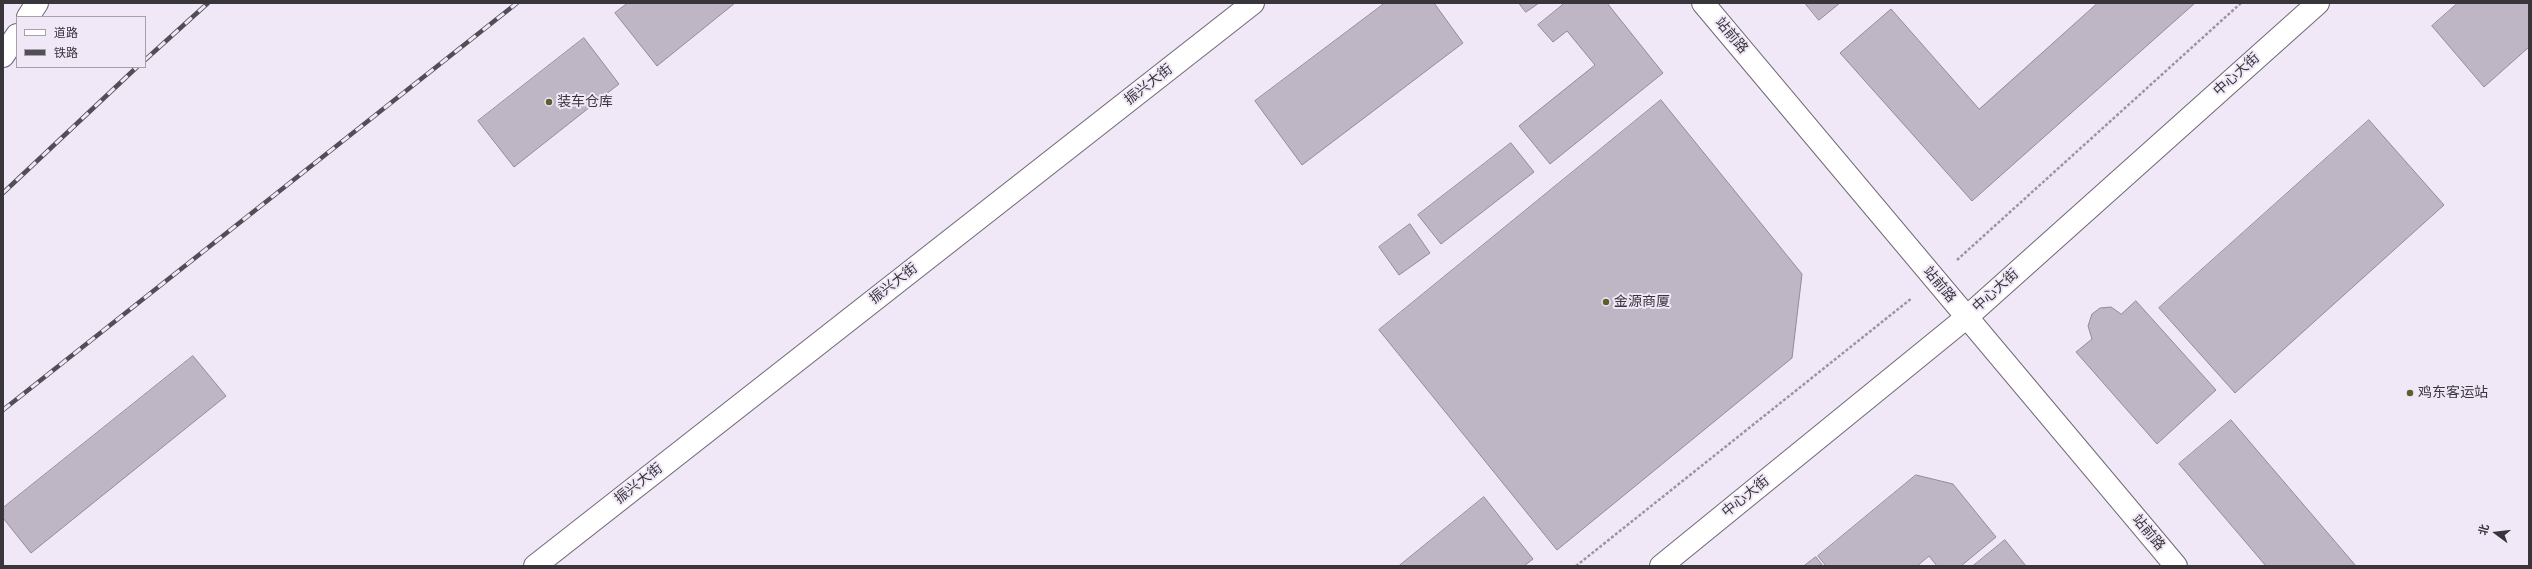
<!DOCTYPE html>
<meta charset="utf-8">
<style>
body{margin:0}
#map{position:relative;width:2532px;height:569px;overflow:hidden;background:#f0e7f7;font-family:"Sofia Sans Condensed","Noto Sans SC",sans-serif}
canvas{display:block}
.frame{position:absolute;inset:0;border:4px solid #38353b;pointer-events:none}
.legend{position:absolute;left:16px;top:16px;width:130px;height:52px;box-sizing:border-box;background:#f0e7f7;border:1px solid #a6a0ac;margin:0;padding:5px 7px;list-style:none;font-size:12px;color:#38353b}
.legend li{display:flex;align-items:center;gap:8px;height:20px}
.legend b{width:20px;border:1px solid #a6a0ac}
.north{position:absolute;left:2476px;top:513px;width:40px;height:40px;-webkit-text-stroke:3px #f0e7f7;paint-order:stroke;rotate:285deg;font-size:11px;font-weight:700;line-height:16px;text-align:center;color:#38353b}
.north::after{content:'';display:block;margin:auto;width:14px;height:18px;background:#38353b;clip-path:polygon(50% 0,100% 100%,50% 72%,0 100%)}
</style>
<div id="map">
<canvas width="2532" height="569"></canvas>
<div class="frame"></div>
<ul class="legend">
<li><b style="height:5px;background:#fff"></b>道路</li>
<li><b style="height:5px;background:#524e56"></b>铁路</li>
</ul>
<div class="north">北</div>
</div>
<script>
const ctx = document.querySelector('canvas').getContext('2d');
ctx.lineJoin = 'round';
function fillPath(path, color) {
  ctx.fillStyle = color;
  ctx.fill(path, 'evenodd');
}
function strokePath(path, color, width, dash) {
  ctx.strokeStyle = color;
  ctx.lineWidth = width;
  ctx.lineCap = dash ? 'butt' : 'round';
  ctx.setLineDash(dash || []);
  ctx.stroke(path);
}
function write(font, color, halo, rows, align = 'center') {
  ctx.font = font + ' "Sofia Sans Condensed","Noto Sans SC",sans-serif';
  ctx.lineWidth = 4;
  ctx.setLineDash([]);
  ctx.textBaseline = 'middle';
  ctx.strokeStyle = halo;
  ctx.fillStyle = color;
  for (const [text, x, y, turn = 0] of rows) {
    ctx.save();
    ctx.translate(x, y);
    ctx.rotate((+turn || 0) * Math.PI / 180);
    ctx.textAlign = isNaN(turn) ? turn : align;
    if (halo) ctx.strokeText(text, 0, 0);
    ctx.fillText(text, 0, 0);
    ctx.restore();
  }
}
const building = new Path2D(`
 M628 3H735L657 66 615 13Z
 M1385 3H1434L1463 43 1302 165 1255 101Z
 M1519 3H1539L1526 12Z
 M1565 3H1607L1663 73 1550 164 1519 126 1595 65 1567 31 1553 42 1538 25Z
 M1805 3H1840L1819 20Z
 M2098 3H2195L1972 201 1840 53 1891 9 1979 109Z
 M2458 3H2529V47L2484 87 2432 26Z
 M584 38 619 84 514 167 478 121Z
 M1661 100 1802 274 1792 358 1557 550 1379 330Z
 M2369 120 2444 205 2235 393 2159 308Z
 M1511 143 1534 172 1441 244 1418 215Z
 M1410 224 1430 253 1399 275 1379 247Z
 M2136 301 2216 390 2157 444 2076 352 2092 339 2088 326 2092 314 2100 308 2111 307 2121 314Z
 M193 356 226 396 31 553 3 518V508Z
 M2231 420 2356 566H2266L2179 464Z
 M1916 475 1953 484 1996 537 1961 566H1937L1929 556 1917 566H1826L1818 556Z
 M1484 497 1533 559 1524 566H1399Z
 M2005 540 2026 566H1973Z
 M1816 557 1823 566H1804Z`);
fillPath(building, '#bfb6c5');
strokePath(building, '#938a99', 1);
const minor = new Path2D(`
 M28 17 37 3
 M3 56 17 35`);
const tertiary = new Path2D(`
 M1703 3 2176 566
 M535 566 1253 3
 M1661 566 1967 317 2318 3`);
strokePath(minor, '#706876', 24);
strokePath(tertiary, '#706876', 24);
strokePath(new Path2D(`
 M1957 260 2241 3
 M1576 566 1912 298`), '#9c95a1', 2.5, [3, 2]);
strokePath(minor, '#fff', 22);
strokePath(tertiary, '#fff', 22);
const rail = new Path2D(`
 M145 60 208 3
 M3 193 137 67
 M3 410 517 3`);
strokePath(rail, '#524e56', 4.5);
strokePath(rail, '#f0e7f7', 3, [9]);
for (const [x, y, r, color] of [
 [549,102,4,"#5e5e2b"],
 [1606,302,4,"#5e5e2b"],
 [2410,393,4,"#5e5e2b"]
]) {
  const dot = new Path2D();
  dot.arc(x, y, r, 0, 2 * Math.PI);
  ctx.fillStyle = color;
  ctx.fill(dot);
  strokePath(dot, '#f0e7f7', 1.5);
}
write('14px', '#38353b', '#f0e7f7', [
 ["站前路",1731,36,50],
 ["中心大街",2237,75,-42],
 ["振兴大街",1149,85,-38],
 ["振兴大街",894,284,-38],
 ["站前路",1939,285,50],
 ["中心大街",1996,291,-42],
 ["振兴大街",639,484,-38],
 ["中心大街",1746,497,-39],
 ["站前路",2148,533,50]
]);
write('14px', '#38353b', '#f0e7f7', [
 ["装车仓库",557,102],
 ["金源商厦",1614,302],
 ["鸡东客运站",2418,393]
], 'left');
</script>
